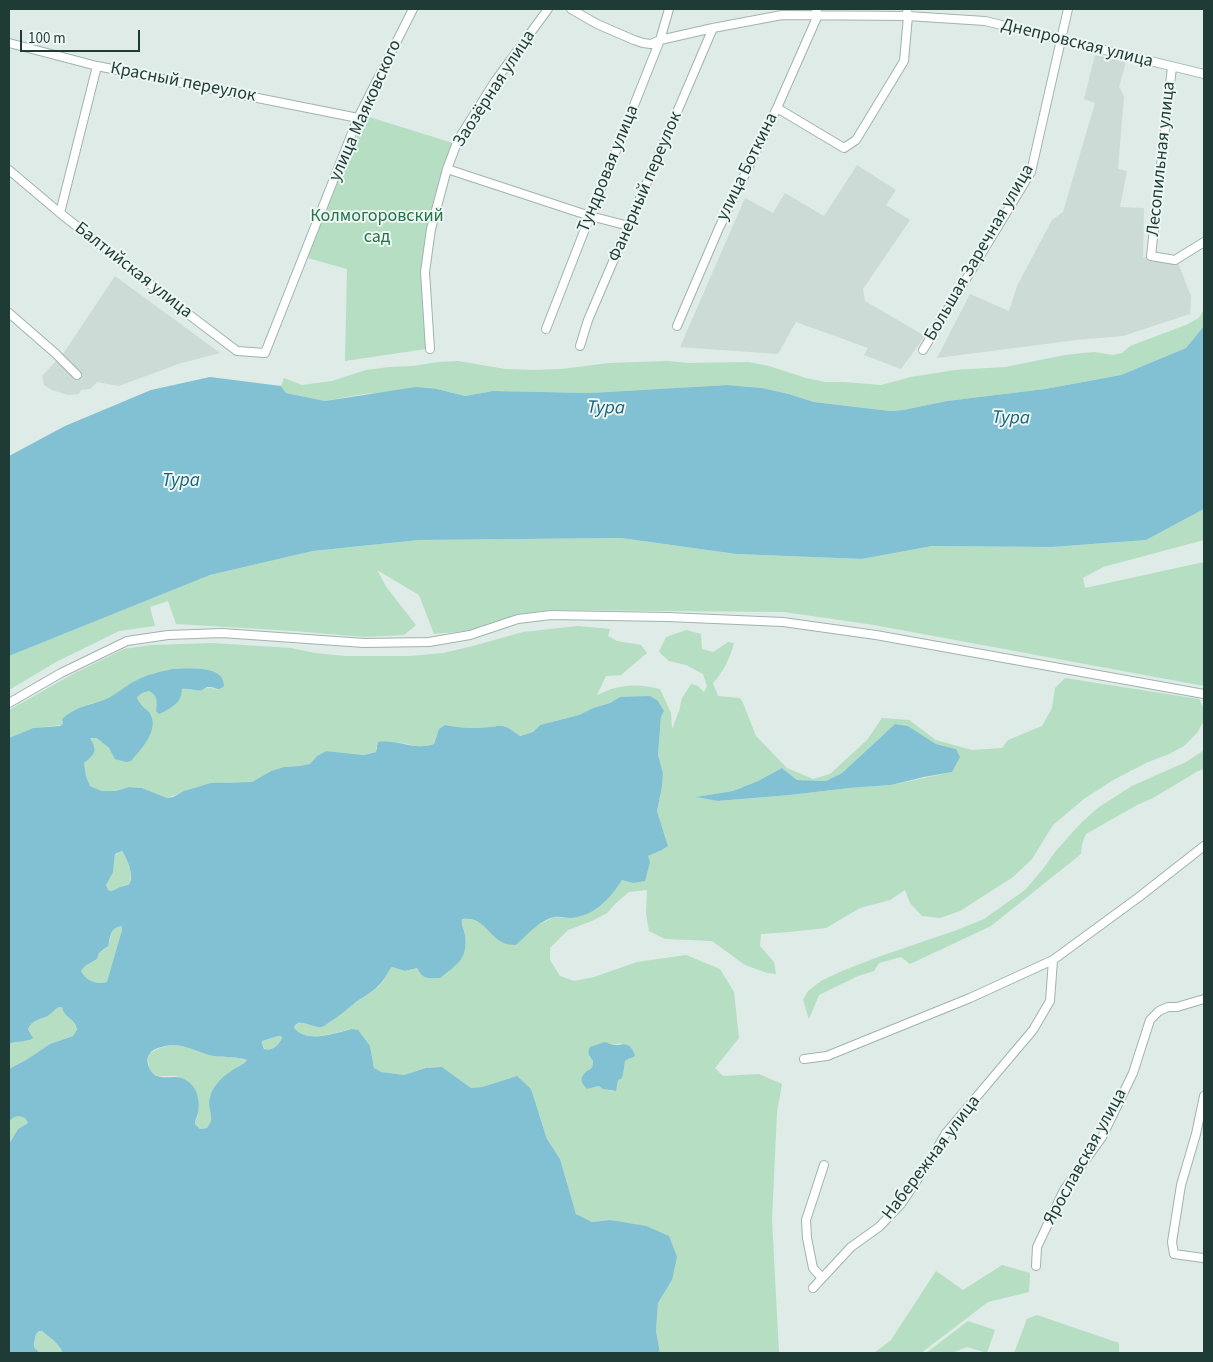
<!DOCTYPE html>
<meta charset="utf-8">
<style>
body{margin:0}
#map{position:relative;width:1213px;height:1362px;overflow:hidden;background:#deebe6;font-family:"Source Sans 3",sans-serif}
canvas{display:block}
.frame{position:absolute;inset:0;border:10px solid #1e3b36;pointer-events:none}
.scale{position:absolute;left:20px;top:30px;width:120px;height:22px;box-sizing:border-box;border:2px solid #1e3b36;border-top:0;padding-left:6px;font-size:15px;line-height:18px;white-space:nowrap;color:#1e3b36;-webkit-text-stroke:4px #eef7f3;paint-order:stroke}
</style>
<div id="map">
<canvas width="1213" height="1362"></canvas>
<div class="frame"></div>
<div class="scale">100 m</div>
</div>
<script>
const ctx = document.querySelector('canvas').getContext('2d');
ctx.lineJoin = 'round';
function fillPath(path, color) {
  ctx.fillStyle = color;
  ctx.fill(path, 'evenodd');
}
function strokePath(path, color, width, dash) {
  ctx.strokeStyle = color;
  ctx.lineWidth = width;
  ctx.lineCap = dash ? 'butt' : 'round';
  ctx.setLineDash(dash || []);
  ctx.stroke(path);
}
function write(font, color, halo, rows, align = 'center') {
  ctx.font = font + ' "Source Sans 3",sans-serif';
  ctx.lineWidth = 4;
  ctx.setLineDash([]);
  ctx.textBaseline = 'middle';
  ctx.strokeStyle = halo;
  ctx.fillStyle = color;
  for (const [text, x, y, turn = 0] of rows) {
    ctx.save();
    ctx.translate(x, y);
    ctx.rotate((+turn || 0) * Math.PI / 180);
    ctx.textAlign = isNaN(turn) ? turn : align;
    if (halo) ctx.strokeText(text, 0, 0);
    ctx.fillText(text, 0, 0);
    ctx.restore();
  }
}
fillPath(new Path2D(`
 M1095 55 1126 62 1119 87 1124 96 1118 169 1127 171 1120 207 1144 208 1143 257 1178 263 1191 296 1190 314 1123 336 1076 340 937 358 970 294 1009 311 1017 286 1052 220 1063 212 1095 103 1084 99Z
 M857 165 896 190 886 205 910 220 863 289 865 301 925 336 901 369 864 355 868 348 796 322 778 354 680 347 745 198 773 213 785 193 824 216Z
 M115 276 220 353 178 364 119 386 97 382 90 389 81 390 79 394 68 395 52 390 44 385 42 376 65 351Z`), '#ccdbd5');
fillPath(new Path2D(`
 M369 117 453 143C437 184 424 229 423 273 422 298 425 324 426 349L345 361 347 269 308 258 309 256 308 250 357 136 361 135Z
 M1204 309V326L1186 348 1121 375 1045 389 947 401 903 410 890 411 814 402 789 394 762 388 727 385 590 393 493 391 465 396 437 389 364 394 325 401 286 393 281 386 284 378 302 385 332 381 366 370 389 367 413 366 438 362 458 361 505 369 534 370 561 369 609 363 668 361 688 363 749 362 769 366 806 378 825 382H844L881 385 911 377 955 370 1005 367 1065 355 1094 352 1113 355 1122 353 1130 346 1186 325 1199 318Z
 M1204 509V540L1103 567 1083 578 1085 588 1204 562V686L874 625 784 612 550 610 517 615 467 631 434 634 419 595 377 570 387 588 416 625 404 635 364 637 294 631 176 624 168 601 150 607 155 626 119 631 56 662 9 690V656L210 575 313 551 419 540 621 538 736 554 862 559 932 546 1052 547 1146 540Z
 M578 626 610 629 608 636 617 641 641 645 647 653 621 675 606 676 597 695C603 693 609 689 615 688 631 684 644 685 660 689L671 713 672 729 679 711 682 698 691 684 698 686 704 692 707 686 703 674 686 665 669 661 659 652 666 637 686 630 701 634 702 649 713 652 728 642 734 643C730 658 724 671 713 683L718 696 740 698 743 703 756 736 787 768 813 779 830 774 867 740 882 718 909 720 936 740 972 750 1002 748 1008 740 1042 726 1052 708 1055 688 1065 678 1199 699 1204 709V721L1197 733 1184 746 1169 754 1148 762 1115 779 1085 798 1053 825 1032 859 1013 877 960 911 940 918 922 916 910 903 905 890 890 900 860 908 826 928 789 932 761 934 760 946 774 962 776 974 767 973 745 965 712 941 665 939 649 931 646 914 647 890 629 892 615 904 607 913 592 921 568 930 550 948V960L560 976 574 981 594 977 637 962 686 955 720 969 734 992 739 1038 715 1068 723 1076 759 1074 782 1084 777 1112 772 1220 779 1353H660L656 1331 658 1303 672 1280 627 1224 610 1220 592 1222 576 1214 560 1159 547 1139 540 1116 517 1076 482 1087 471 1088 442 1067 426 1068 404 1075 380 1072 374 1068 370 1046 352 1029C335 1032 307 1044 294 1029 296 1019 309 1024 316 1027L345 1010 374 990 383 982 388 972 392 967 405 971 417 968 420 974 465 934 462 924V919C479 917 489 930 500 941L538 925 554 917 568 918 597 909 605 902 622 880 633 883 648 856 662 850 668 846 657 811 662 787 663 773 658 755 661 717 664 711 620 697 610 703 593 708 579 715 540 725 533 732 519 736C514 732 509 727 502 726 498 725 494 727 490 727 475 729 460 728 445 725L436 737 434 744C417 749 416 745 401 743 394 742 384 746 376 747V752L364 755 326 751 317 756 310 764 299 766 284 767 271 771 252 782H229L197 787 167 798 142 788 129 787 116 791H102L90 786 86 776 84 763 90 758 95 747 90 740V738L97 737 109 748 116 759 150 714 139 702 137 697 142 693 149 691C158 696 157 701 156 711L181 697V689C187 688 192 690 198 690 208 690 205 685 218 690L209 670 188 669H172L135 681 122 691 105 700 89 704 62 719 63 725 33 728 9 738V710L73 674 124 649 150 645 212 643 291 648 315 653 346 656H410L443 653 473 646 523 632ZM895 724 908 726 936 744 956 749 952 772 891 785 849 788 790 795 719 801 698 797 733 791 758 781 782 768 797 780 826 781 842 773ZM620 1043 634 1053V1057L628 1059 625 1061 623 1075 618 1080 617 1086 613 1091 603 1089 599 1086 587 1089C581 1085 583 1081 584 1074 590 1071 593 1068 593 1061L589 1057 614 1045Z
 M1203 751 1204 753V769L1198 771 1153 798 1137 805 1086 834 1082 844 1081 854 991 926 910 964 901 957 879 963 874 971 858 976 819 995 809 1019 803 1000 808 991 821 981 842 971 878 957 957 930 984 919 1025 890 1043 869 1055 852 1070 835 1083 821 1099 807 1132 786 1186 762Z
 M122 851C127 858 136 879 127 885 127 885 121 887 120 887 115 889 114 891 109 891L106 885 114 864 115 855Z
 M122 926V930L108 982C98 985 86 981 81 971L85 966 97 959 99 953C102 951 106 949 108 945 113 936 108 929 122 926Z
 M59 1007H62C62 1007 65 1014 65 1014 71 1021 75 1020 77 1031L73 1036 50 1044 26 1060 9 1069V1044L13 1041H27L32 1036 28 1028C32 1019 41 1020 49 1015 52 1012 55 1009 59 1007Z
 M278 1036H281L282 1038C279 1045 273 1051 265 1049L262 1043V1041Z
 M171 1045C188 1045 199 1053 215 1056 225 1058 237 1056 247 1060 234 1072 215 1078 210 1097 207 1105 212 1113 211 1121L207 1128 200 1129 195 1124 198 1113 197 1095 190 1083 176 1076H158L153 1074 149 1069 148 1056 150 1053 160 1048Z
 M19 1115 25 1118 28 1123 18 1129 9 1144V1121L14 1116Z
 M1002 1265 1030 1273 1029 1292 988 1302 921 1353H874L891 1340 936 1271 963 1290Z
 M1037 1315 1119 1343V1353H1014L1027 1319Z
 M968 1321 995 1330 987 1353 967 1347 952 1353H926Z
 M39 1331H42C52 1340 56 1341 63 1353H40L34 1347 36 1334Z`), '#b5dec3');
fillPath(new Path2D(`
 M1204 326V509L1146 540 1052 547 932 546 862 559 736 554 621 538 419 540 313 551 210 575 9 656V456L65 426 151 390 210 377 281 386 286 393 325 401 416 387 437 389 465 396 493 391 590 393 727 385 762 388 789 394 814 402 890 411 903 410 947 401 1045 389 1121 375 1186 348Z
 M172 669C187 669 224 664 224 686 218 692 216 687 209 687 205 687 205 689 202 690 195 691 188 688 182 689 181 692 182 695 180 698 177 705 166 711 159 714L156 711C157 701 158 696 149 691L142 693 137 697C139 704 144 707 149 712 161 729 141 749 131 761L126 762 115 759 109 748 97 738H90C91 741 93 743 94 746 97 753 89 759 84 763L86 776 90 786 102 791H116L129 787 142 788 167 798 173 797 184 791 211 783 252 782 271 771 284 767 299 766 310 764 317 756 326 751 364 755 376 752 378 742C398 739 414 751 434 744L439 729 445 725C460 728 475 729 490 727 494 727 498 725 502 726 509 727 514 732 520 736L533 732 540 725 579 715 593 708 610 703 620 697 650 696 658 701 664 711 661 717 658 755 663 773 662 787 657 811 668 846 662 850 648 856 650 862 645 881 633 883 622 880C609 900 595 916 570 918 565 918 559 916 554 917 540 920 526 936 516 945 510 945 505 944 500 941 487 932 481 916 462 919 461 925 464 929 465 935 468 960 457 964 440 978 428 978 423 980 417 968L405 971 392 967C387 972 386 978 381 983 374 991 365 996 356 1002 347 1009 338 1017 328 1023 328 1024 322 1027 321 1027 313 1028 297 1016 294 1028 307 1044 335 1033 352 1029L358 1030 370 1046 374 1068 381 1072 404 1075 426 1068 442 1067 471 1088 482 1087 517 1076 531 1089 547 1139 560 1159 576 1214 592 1222 610 1220 646 1226 669 1236 677 1257 672 1280 658 1303 656 1331 660 1353H63C57 1341 51 1339 42 1331H39L36 1334 34 1344V1347L40 1353H9V1144L18 1129 28 1123 25 1118C18 1115 15 1116 9 1121V1069L26 1060 50 1044 73 1036 77 1030C75 1020 71 1021 65 1014 63 1012 63 1009 62 1007H59C55 1009 53 1012 49 1015 41 1020 32 1019 28 1029L33 1038C26 1043 17 1040 9 1044V738L33 728 60 726 63 724 62 719C75 707 89 705 104 700 116 695 124 687 135 681 146 675 159 672 172 669ZM122 851C127 858 136 879 128 885 127 885 121 887 120 887 115 889 114 891 109 891L106 885 113 872 115 854ZM122 926V930L107 982C98 985 86 981 81 971L85 966 97 959 99 953 108 946C111 937 109 928 122 926ZM278 1036H281L282 1038C279 1045 273 1051 264 1049L262 1043V1041ZM171 1045C188 1045 199 1053 214 1056 225 1058 237 1056 247 1060 242 1066 236 1067 230 1072 222 1077 212 1087 210 1097 207 1105 212 1113 211 1121L207 1128 200 1129 195 1124C195 1120 197 1117 198 1113 200 1103 198 1091 191 1084 179 1072 169 1080 157 1076 150 1074 144 1060 150 1053 154 1048 165 1046 171 1045Z
 M895 724 908 726 936 744 956 749 960 757 952 772 924 777 891 785 849 788 790 795 718 801 696 797 733 791 758 781 782 768 797 780 826 781 842 773Z
 M605 1042C608 1043 610 1044 613 1045 626 1045 629 1041 635 1055L634 1057 628 1059 625 1061 623 1075 621 1079 618 1080 616 1091 603 1089 599 1086 587 1089C583 1086 579 1079 584 1074 589 1068 593 1071 593 1061 589 1056 587 1052 590 1047Z`), '#82c1d4');
const minor = new Path2D(`
 M571 9 597 24 634 40 643 43 651 44 660 40 713 28 782 15 908 16 985 21 1204 74
 M9 43 97 66 358 118
 M1172 67 1151 256 1175 260 1204 242
 M777 108 844 148 856 140 904 61 908 16 907 9
 M447 169 590 216 629 226
 M9 170 60 213 179 307 237 351 265 353 358 118 413 9
 M60 213 97 66
 M9 313 55 353 77 375
 M677 326 719 228 777 108 818 15 816 9
 M546 329 590 216 660 40 669 9
 M580 346 588 320 713 28
 M430 349 425 272 431 229 447 169 458 140 496 80 548 9
 M923 350 1031 172 1068 9
 M9 703 61 673 127 641 168 635 222 633 364 643 429 642 470 635 518 619 551 615 668 617 783 622 876 635 1204 694
 M804 1059 827 1056 970 998 1053 960 1139 897 1204 846
 M1203 1258 1174 1254 1172 1242 1181 1185 1196 1134 1204 1096
 M1036 1266 1037 1247 1064 1190 1102 1137 1133 1073 1150 1020 1159 1011 1168 1007H1177L1204 999
 M822 1278 813 1268 807 1238 806 1220 824 1165
 M813 1288 851 1247 879 1227 901 1204 931 1159 946 1133 1033 1030 1050 1001 1053 960`);
strokePath(minor, '#a1b3ae', 10);
strokePath(minor, '#fff', 8);
write('18px', '#1e3b36', '#eef7f3', [
 ["Днепровская улица",1077,44,14],
 ["Красный переулок",183,83,11],
 ["Заозёрная улица",495,89,-57],
 ["улица Маяковского",366,111,-66],
 ["Лесопильная улица",1162,159,-84],
 ["улица Боткина",748,167,-64],
 ["Тундровая улица",609,169,-68],
 ["Фанерный переулок",646,187,-67],
 ["Большая Заречная улица",980,253,-60],
 ["Балтийская улица",133,271,38],
 ["Ярославская улица",1086,1157,-61],
 ["Набережная улица",932,1158,-53]
]);
write('18px', '#26744a', '#eef7f3', [
 ["Колмогоровский",377,217],
 ["сад",377,238]
]);
write('italic 19px', '#15627a', '#eef7f3', [
 ["Тура",606,409,1],
 ["Тура",1011,419,1],
 ["Тура",181,482]
]);
</script>
